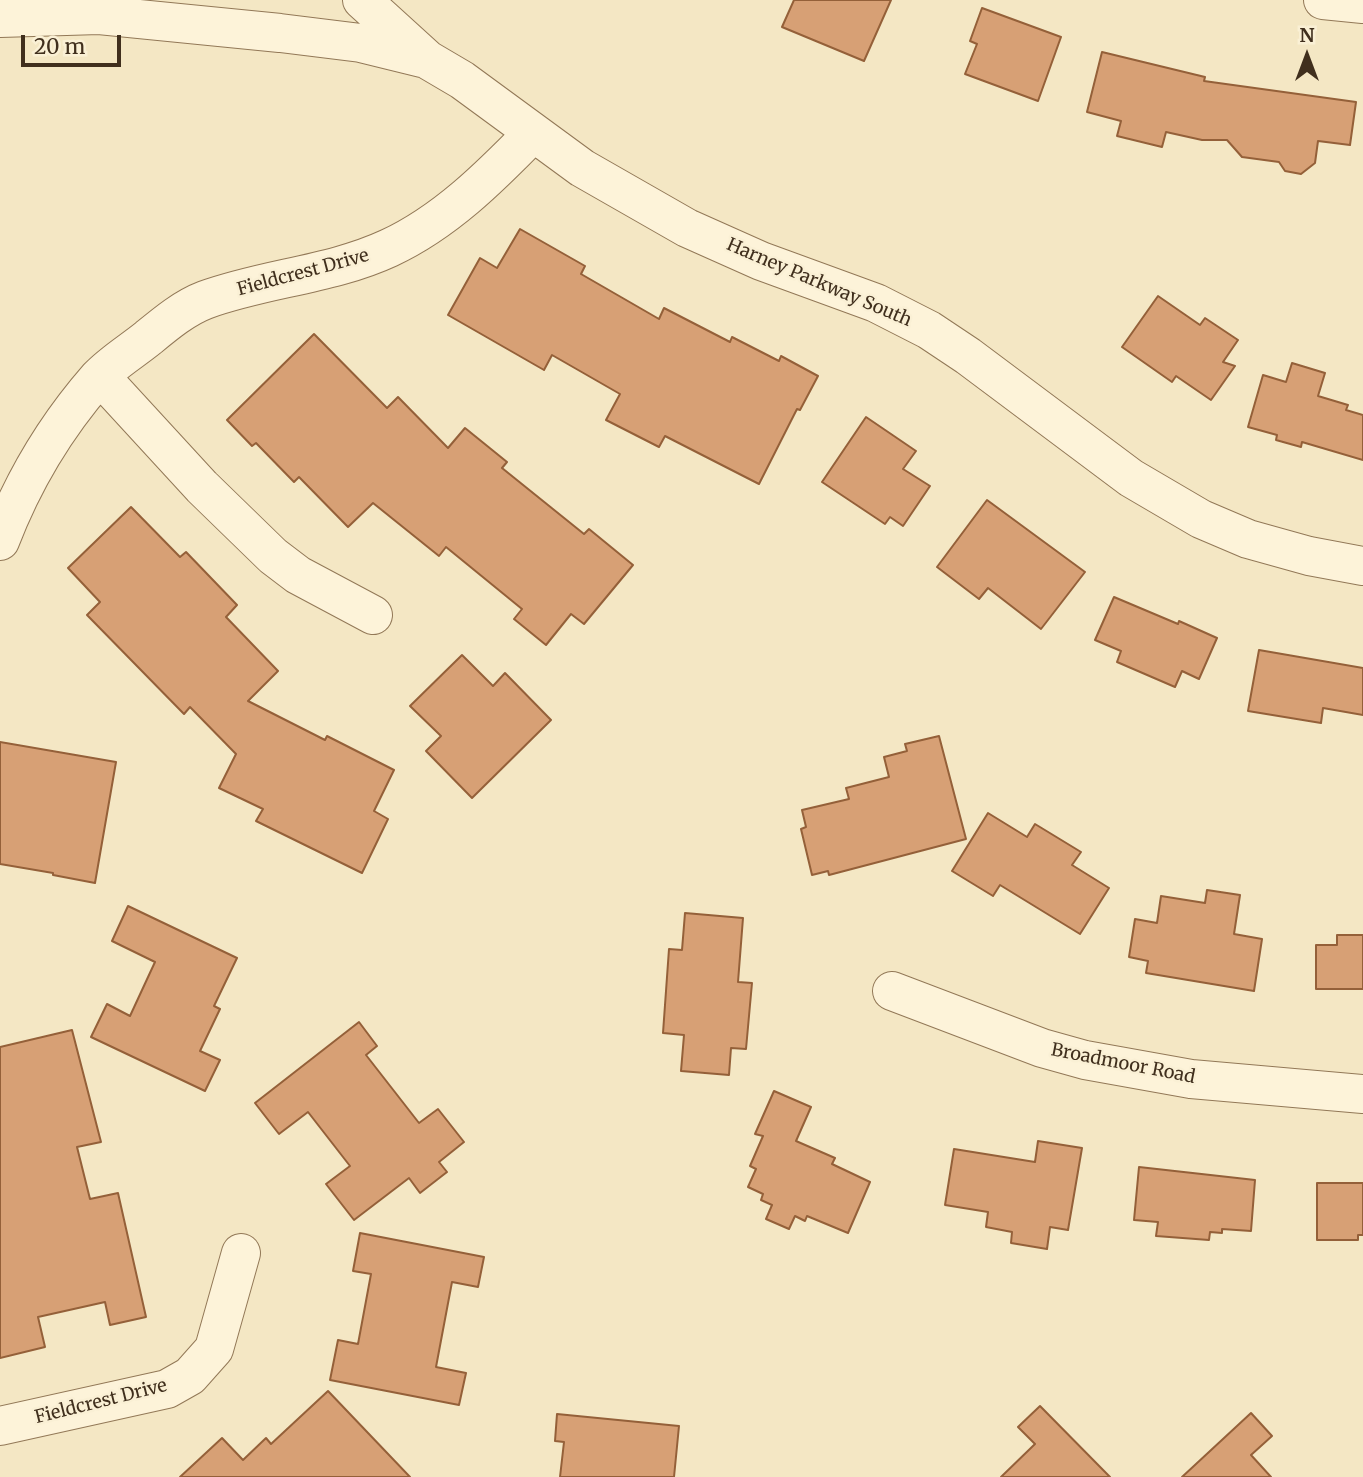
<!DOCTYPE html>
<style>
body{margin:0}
#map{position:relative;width:1363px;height:1477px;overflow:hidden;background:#f4e7c4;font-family:Merriweather,serif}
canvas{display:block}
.north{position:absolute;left:1272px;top:21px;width:70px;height:70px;-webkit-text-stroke:5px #faf0d5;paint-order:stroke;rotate:0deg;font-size:19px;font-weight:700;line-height:28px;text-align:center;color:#402f1d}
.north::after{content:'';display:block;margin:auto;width:24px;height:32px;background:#402f1d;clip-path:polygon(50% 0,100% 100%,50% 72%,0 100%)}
.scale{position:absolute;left:21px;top:35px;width:100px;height:32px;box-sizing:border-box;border:4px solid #402f1d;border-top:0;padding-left:9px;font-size:21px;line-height:24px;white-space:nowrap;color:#402f1d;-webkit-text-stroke:5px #faf0d5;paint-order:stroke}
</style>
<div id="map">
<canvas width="1363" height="1477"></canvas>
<div class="north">N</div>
<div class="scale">20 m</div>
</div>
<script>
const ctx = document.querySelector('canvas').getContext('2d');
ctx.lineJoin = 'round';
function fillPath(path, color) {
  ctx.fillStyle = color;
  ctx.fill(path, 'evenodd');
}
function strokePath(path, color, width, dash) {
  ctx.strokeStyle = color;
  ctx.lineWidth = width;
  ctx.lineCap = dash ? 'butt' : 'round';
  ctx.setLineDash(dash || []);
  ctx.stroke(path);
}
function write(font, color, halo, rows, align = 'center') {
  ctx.font = font + ' Merriweather,serif';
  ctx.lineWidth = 5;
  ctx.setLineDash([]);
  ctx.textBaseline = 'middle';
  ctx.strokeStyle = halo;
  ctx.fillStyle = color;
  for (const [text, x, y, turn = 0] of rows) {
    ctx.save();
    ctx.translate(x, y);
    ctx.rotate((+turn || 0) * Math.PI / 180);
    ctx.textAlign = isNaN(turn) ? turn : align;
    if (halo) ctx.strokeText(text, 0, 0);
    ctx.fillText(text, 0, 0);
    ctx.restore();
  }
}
const building = new Path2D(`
 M794 0H891L864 61 782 27Z
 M982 8 1061 37 1038 101 965 74 977 44 970 41Z
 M1102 52 1205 77 1204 81 1356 102 1350 145 1318 141 1315 163 1301 174 1285 171 1279 162 1242 157 1227 140H1202L1166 132 1162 147 1117 136 1121 121 1087 112Z
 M520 229 585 266 581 274 659 319 664 308 730 342 732 337 779 361 781 356 818 376 800 410 797 409 759 484 665 436 659 447 606 420 620 394 552 355 544 370 448 315 480 258 497 268Z
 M1158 296 1200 325 1205 318 1238 340 1223 362 1235 366 1211 400 1176 376 1172 382 1122 347Z
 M314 334 387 408 398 397 448 448 465 428 507 462 502 468 584 534 589 529 633 565 584 624 571 614 546 645 514 619 522 609 446 547 439 556 373 503 348 527 299 477 294 482 256 443 252 446 227 420Z
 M1292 363 1325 373 1318 396 1348 405 1346 410 1363 415V460L1302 442 1301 447 1276 440 1277 435 1248 427 1263 375 1286 382Z
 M866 417 916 451 903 469 930 486 903 526 890 517 885 524 822 482Z
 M987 500 1085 572 1041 629 988 588 979 599 937 567Z
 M131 507 180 557 186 552 237 605 226 617 278 671 248 701 325 740 327 736 394 770 374 811 388 819 362 873 256 821 263 809 219 788 236 754 190 707 184 714 87 615 100 602 68 568Z
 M1114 597 1178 624 1179 621 1217 638 1199 679 1182 671 1175 687 1117 662 1121 651 1095 640Z
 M1259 650 1363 668V715L1323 708 1321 723 1248 711Z
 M462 655 493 686 505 673 551 720 472 798 426 751 441 736 410 706Z
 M939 736 966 839 829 875 828 871 812 875 801 829 806 827 802 810 849 799 846 788 889 777 884 757 907 751 905 744Z
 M0 742 116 762 95 883 53 875V873L0 864Z
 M988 813 1027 837 1035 824 1081 852 1072 865 1109 888 1080 934 1000 885 993 896 952 871Z
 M1207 890 1240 895 1234 934 1262 939 1254 991 1146 973 1148 961 1129 957 1135 919 1157 923 1161 896 1205 903Z
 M128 906 237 958 214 1006 220 1009 200 1051 220 1060 205 1091 91 1037 107 1004 130 1016 155 962 112 941Z
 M685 913 743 918 738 982 752 983 746 1049 731 1048 729 1075 681 1071 684 1035 663 1033 669 949 682 950Z
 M1337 935H1363V989H1316V945H1337Z
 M359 1022 377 1046 366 1055 419 1123 438 1109 464 1142 439 1162 447 1172 420 1193 409 1178 354 1220 326 1184 350 1166 308 1112 279 1134 255 1103Z
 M72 1030 101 1142 77 1147 90 1199 118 1193 146 1317 110 1325 105 1302 38 1317 45 1347 0 1358V1047Z
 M774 1091 811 1107 796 1141 835 1158 832 1164 870 1182 848 1233 807 1216 805 1221 795 1216 789 1229 766 1219 772 1205 761 1200 763 1194 748 1187 756 1169 750 1166 763 1136 755 1134Z
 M1038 1141 1082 1148 1068 1230 1050 1227 1047 1249 1011 1243 1012 1232 986 1227 988 1212 945 1205 954 1149 1035 1162Z
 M1139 1167 1255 1180 1251 1231 1222 1229V1233L1210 1232 1209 1240 1156 1236 1158 1222 1134 1220Z
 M1317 1183H1363V1235H1358V1240H1317Z
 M360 1233 484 1257 478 1287 452 1282 436 1367 466 1373 459 1405 330 1380 338 1340 358 1344 371 1274 353 1271Z
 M328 1391 410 1477H180L222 1438 243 1460 266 1438 271 1444Z
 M1040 1406 1110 1477H1001L1035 1444 1018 1427Z
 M1251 1413 1272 1436 1251 1455 1271 1477H1182Z
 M557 1414 679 1426 674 1477H560L564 1442 555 1441Z`);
fillPath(building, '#d7a075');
strokePath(building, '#946039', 2);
const minor = new Path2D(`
 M362 0 428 60 462 80 582 168 687 228 761 261 876 303 929 330 968 356 1131 478 1201 519 1248 539 1309 556 1363 566
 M1323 0 1363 4
 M0 18 99 15 280 33 361 43 422 58
 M100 376 202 487 273 556 298 575 373 615
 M0 541C23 481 56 426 98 378 112 363 132 351 148 338 165 324 184 308 205 300 265 278 331 275 389 248 445 222 490 177 533 133
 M892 991 1042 1048 1085 1060 1191 1079 1363 1094
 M0 1426 167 1389 190 1376 214 1349 241 1253`);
strokePath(minor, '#927857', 40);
strokePath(minor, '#fdf3d9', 38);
write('18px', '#402f1d', '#faf0d5', [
 ["Fieldcrest Drive",303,273,-15],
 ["Harney Parkway South",819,283,23],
 ["Broadmoor Road",1123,1064,11],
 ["Fieldcrest Drive",101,1402,-14]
]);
</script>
